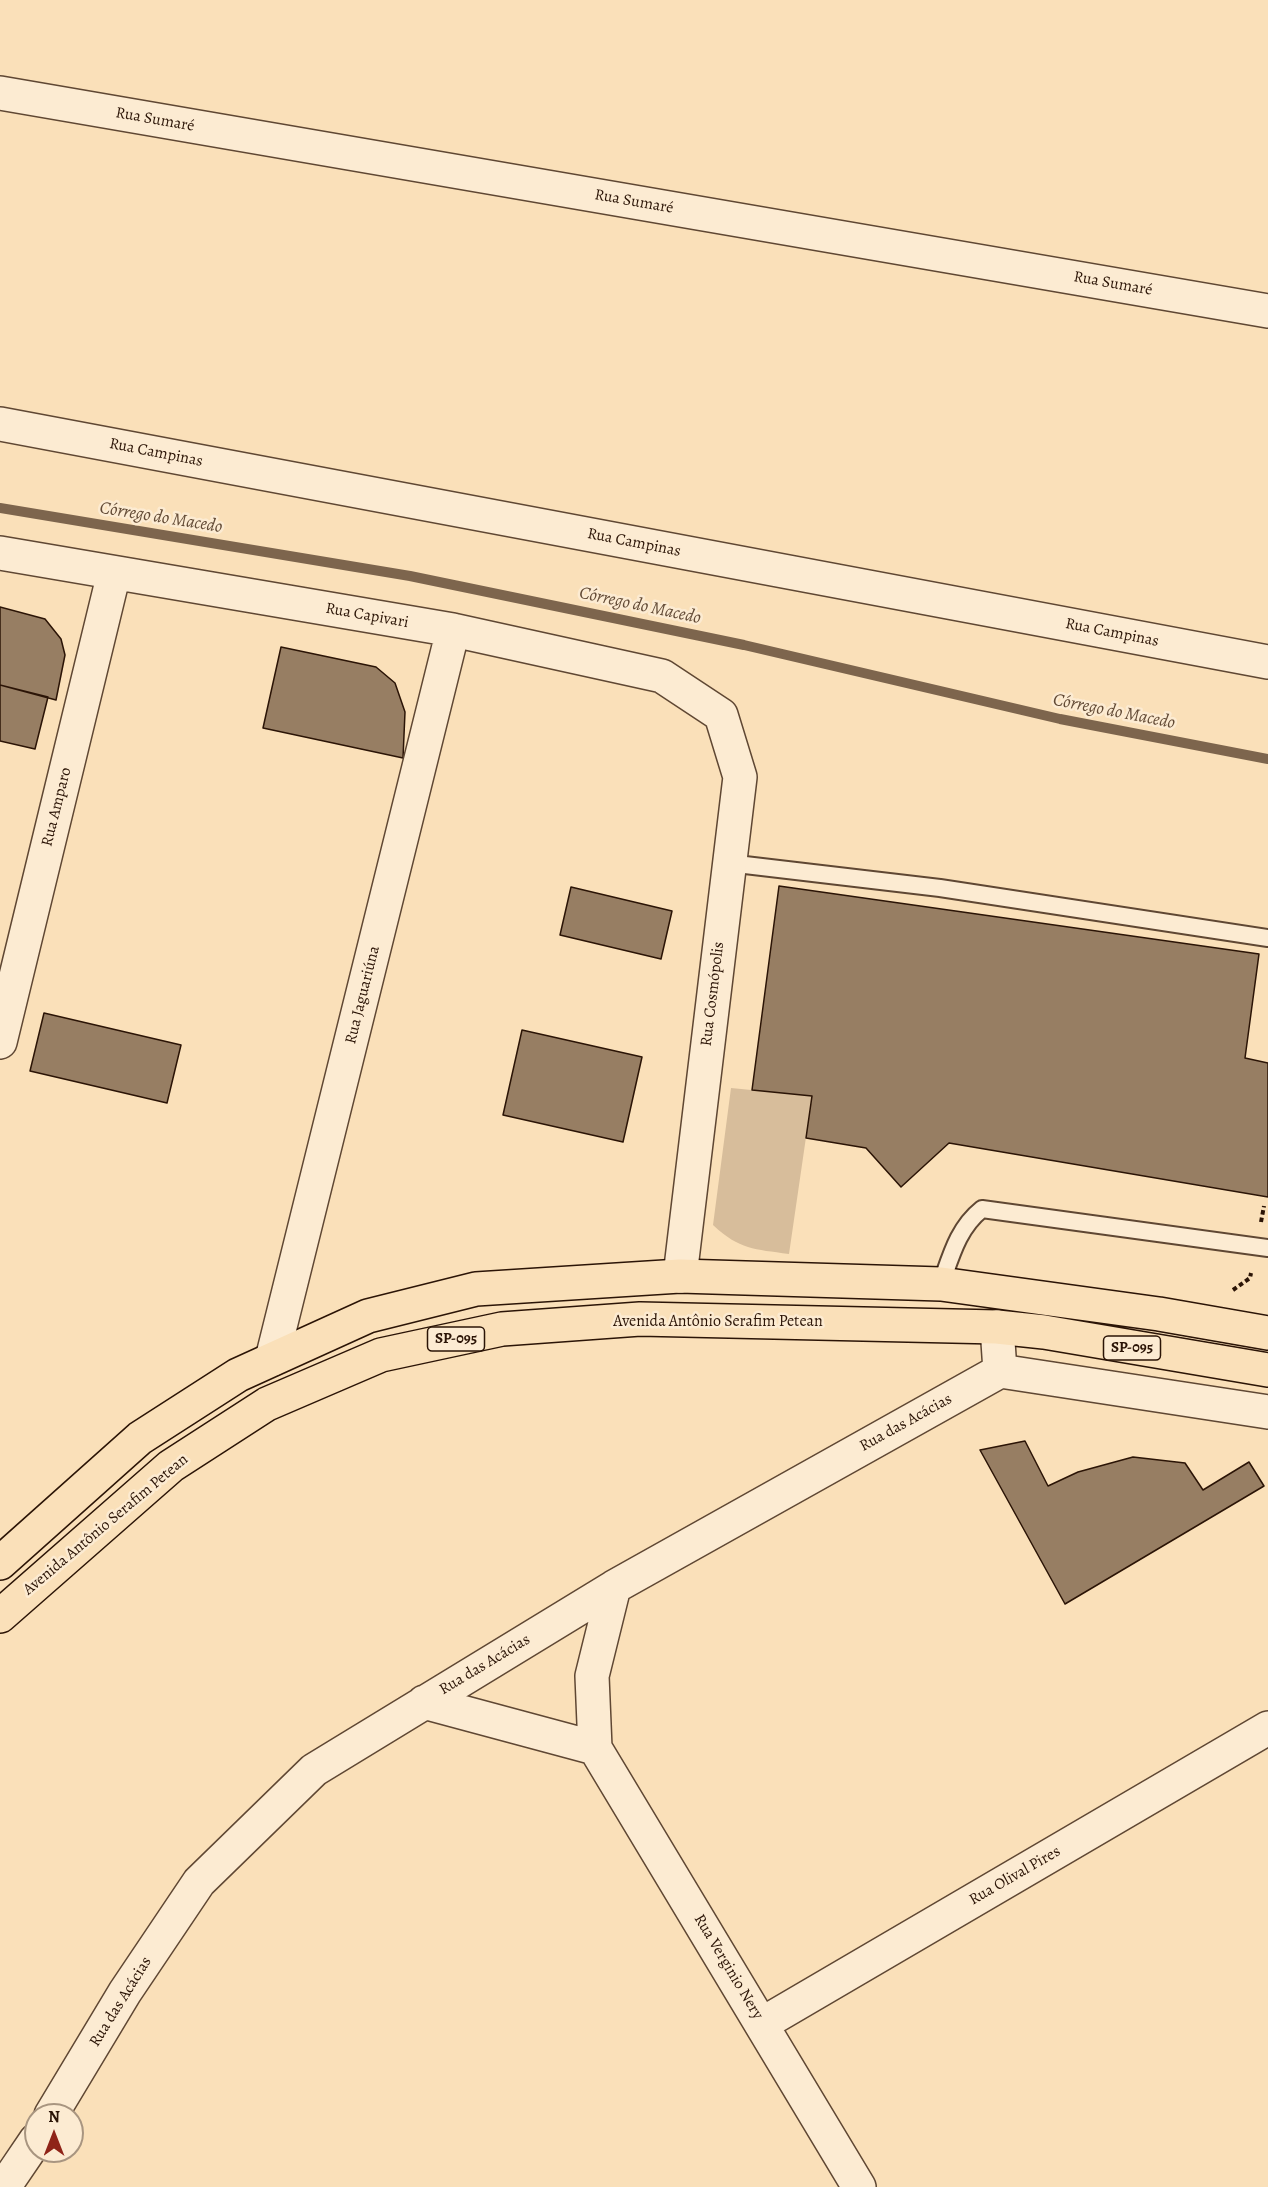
<!DOCTYPE html>
<meta charset="utf-8">
<style>
body{margin:0}
#map{position:relative;width:1268px;height:2187px;overflow:hidden;background:#fae0b9;font-family:Alegreya,serif}
canvas{display:block}
.north{position:absolute;left:24px;top:2103px;width:60px;height:60px;box-sizing:border-box;background:#fcebd2;border:2px solid #a89580;border-radius:50%;rotate:0deg;font-size:16px;font-weight:700;line-height:24px;text-align:center;color:#2b1406}
.north::after{content:'';display:block;margin:auto;width:21px;height:27px;background:#8f2418;clip-path:polygon(50% 0,100% 100%,50% 72%,0 100%)}
</style>
<div id="map">
<canvas width="1268" height="2187"></canvas>
<div class="north">N</div>
</div>
<script>
const ctx = document.querySelector('canvas').getContext('2d');
ctx.lineJoin = 'round';
function fillPath(path, color) {
  ctx.fillStyle = color;
  ctx.fill(path, 'evenodd');
}
function strokePath(path, color, width, dash) {
  ctx.strokeStyle = color;
  ctx.lineWidth = width;
  ctx.lineCap = dash ? 'butt' : 'round';
  ctx.setLineDash(dash || []);
  ctx.stroke(path);
}
function write(font, color, halo, rows, align = 'center') {
  ctx.font = font + ' Alegreya,serif';
  ctx.lineWidth = 5;
  ctx.setLineDash([]);
  ctx.textBaseline = 'middle';
  ctx.strokeStyle = halo;
  ctx.fillStyle = color;
  for (const [text, x, y, turn = 0] of rows) {
    ctx.save();
    ctx.translate(x, y);
    ctx.rotate((+turn || 0) * Math.PI / 180);
    ctx.textAlign = isNaN(turn) ? turn : align;
    if (halo) ctx.strokeText(text, 0, 0);
    ctx.fillText(text, 0, 0);
    ctx.restore();
  }
}
fillPath(new Path2D(`
 M731 1088 812 1096 789 1254C754 1249 740 1250 713 1225Z`), '#d7bd9b');
strokePath(new Path2D(`
 M0 508 410 576 744 645 1060 719 1268 759`), '#7d654d', 10);
const building = new Path2D(`
 M0 607 45 619 61 639 65 655 56 700 0 685Z
 M281 647 376 667 395 683 405 712 403 758 263 728Z
 M0 685 48 697 35 749 0 741Z
 M779 886 1259 954 1245 1058 1268 1063V1197L949 1143 901 1187 866 1148 806 1138 812 1096 752 1090Z
 M571 887 672 911 661 959 560 935Z
 M44 1013 181 1045 167 1103 30 1071Z
 M522 1030 642 1057 623 1142 503 1115Z
 M1025 1441 1048 1486 1078 1472 1133 1457 1185 1463 1203 1490 1249 1462 1264 1486 1065 1604 980 1450Z`);
fillPath(building, '#977e63');
strokePath(building, '#2b1406', 1.5);
const lane = new Path2D(`
 M728 863 940 888 1268 938
 M941 1284C951 1256 958 1228 982 1209L1268 1248`);
const street = new Path2D(`
 M0 93 1268 311
 M0 424 1268 662
 M0 553 453 630 662 676 721 715 740 777 680 1276
 M0 1042 114 573
 M272 1359 453 630
 M1000 1371 1268 1412
 M614 1587 592 1676 595 1748 859 2187
 M424 1702 595 1748
 M762 2024 1268 1728
 M51 2115 125 1992 199 1882 314 1770 614 1587 1000 1371 997 1327
 M4 2187 36 2140`);
const primary = new Path2D(`
 M0 1563 140 1438 238 1375 368 1316 476 1289 680 1276 941 1284 1159 1314 1268 1333
 M0 1616 171 1466 267 1404 381 1355 502 1329 640 1319 997 1327 1044 1332 1268 1370`);
strokePath(lane, '#5f4733', 20);
strokePath(street, '#5f4733', 36);
strokePath(primary, '#2b1406', 36);
strokePath(new Path2D(`
 M1261 1222 1264 1206
 M1233 1290 1250 1278 1251 1273`), '#2b1406', 4, [4.5, 3]);
strokePath(lane, '#fcebd2', 16);
strokePath(street, '#fcebd2', 33);
strokePath(primary, '#fae0b9', 33);
for (const [x, y, w] of [
 [456,1339,57],
 [1132,1348,57]
]) {
  const box = new Path2D();
  box.roundRect(x - w / 2, y - 12, w, 24, 4.5);
  ctx.fillStyle = '#fcebd2';
  ctx.fill(box);
  strokePath(box, '#2b1406', 1.5);
}
write('bold 15px', '#2b1406', null, [
 ["SP-095",456,1339],
 ["SP-095",1132,1348]
]);
write('16px', '#2b1406', '#fcebd2', [
 ["Rua Sumaré",155,120,10],
 ["Rua Sumaré",634,202,10],
 ["Rua Sumaré",1113,284,10],
 ["Rua Campinas",156,453,11],
 ["Rua Campinas",634,543,11],
 ["Rua Capivari",367,616,10],
 ["Rua Campinas",1112,633,11],
 ["Rua Amparo",57,807,-76],
 ["Rua Cosmópolis",713,994,-83],
 ["Rua Jaguariúna",363,995,-76],
 ["Avenida Antônio Serafim Petean",718,1322],
 ["Rua das Acácias",906,1423,-29],
 ["Avenida Antônio Serafim Petean",106,1525,-40],
 ["Rua das Acácias",485,1665,-31],
 ["Rua Olival Pires",1015,1876,-30],
 ["Rua Verginio Nery",728,1967,59],
 ["Rua das Acácias",121,2002,-58]
]);
write('italic 18px', '#624a35', '#fcebd2', [
 ["Córrego do Macedo",161,518,9],
 ["Córrego do Macedo",640,606,12],
 ["Córrego do Macedo",1114,712,11]
]);
</script>
